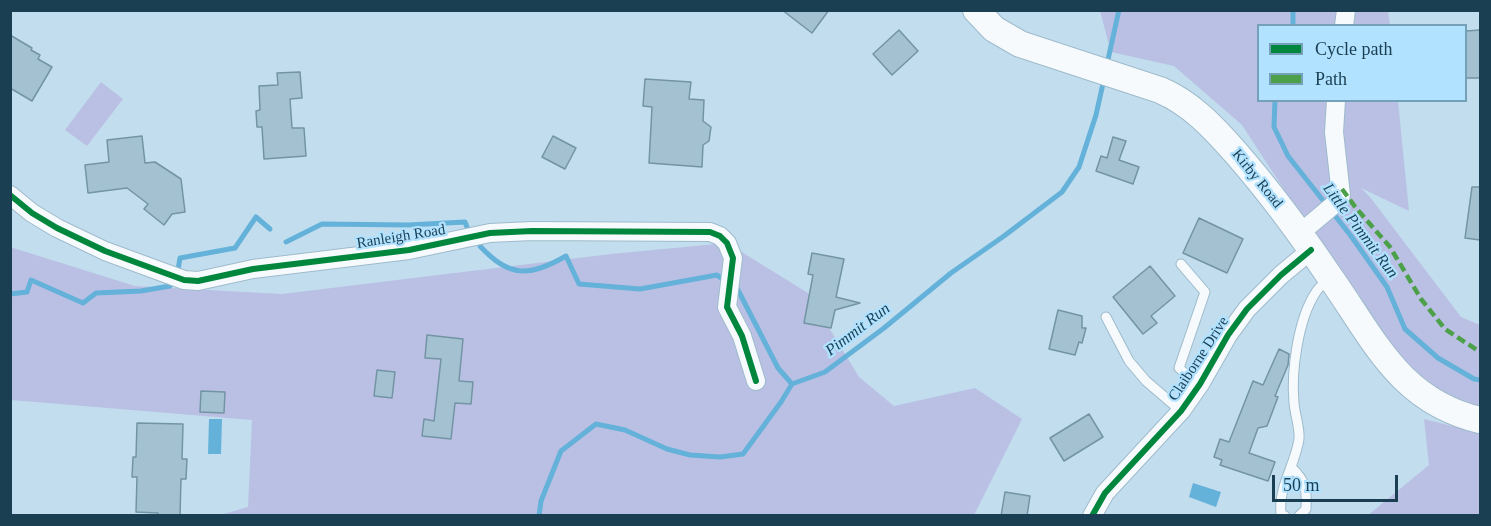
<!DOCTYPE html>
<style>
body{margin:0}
#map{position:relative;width:1491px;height:526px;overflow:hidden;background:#c2ddee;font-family:"Times New Roman",serif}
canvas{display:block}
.frame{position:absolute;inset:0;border:12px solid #1a3e52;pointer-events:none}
.legend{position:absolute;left:1257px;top:24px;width:210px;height:78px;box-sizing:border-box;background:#b1e2ff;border:2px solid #75a0ba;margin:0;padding:8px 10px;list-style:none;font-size:18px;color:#1a3e52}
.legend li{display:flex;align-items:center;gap:12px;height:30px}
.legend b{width:30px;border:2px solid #75a0ba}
.scale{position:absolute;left:1272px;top:475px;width:126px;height:27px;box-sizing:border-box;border:3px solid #1a3e52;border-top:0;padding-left:8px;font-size:18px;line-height:21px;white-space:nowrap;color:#1a3e52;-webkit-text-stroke:4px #b1e2ff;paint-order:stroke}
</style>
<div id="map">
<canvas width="1491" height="526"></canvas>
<div class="frame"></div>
<ul class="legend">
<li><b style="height:8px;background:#00873e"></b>Cycle path</li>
<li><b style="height:8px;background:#4ca049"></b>Path</li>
</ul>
<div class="scale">50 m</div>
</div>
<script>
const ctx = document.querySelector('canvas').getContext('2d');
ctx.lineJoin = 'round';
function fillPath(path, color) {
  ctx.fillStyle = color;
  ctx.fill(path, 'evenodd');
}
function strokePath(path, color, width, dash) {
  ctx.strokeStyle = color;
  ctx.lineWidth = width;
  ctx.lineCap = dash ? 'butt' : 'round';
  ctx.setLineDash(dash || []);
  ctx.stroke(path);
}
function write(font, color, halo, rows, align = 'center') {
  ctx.font = font + ' "Times New Roman",serif';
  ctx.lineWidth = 4.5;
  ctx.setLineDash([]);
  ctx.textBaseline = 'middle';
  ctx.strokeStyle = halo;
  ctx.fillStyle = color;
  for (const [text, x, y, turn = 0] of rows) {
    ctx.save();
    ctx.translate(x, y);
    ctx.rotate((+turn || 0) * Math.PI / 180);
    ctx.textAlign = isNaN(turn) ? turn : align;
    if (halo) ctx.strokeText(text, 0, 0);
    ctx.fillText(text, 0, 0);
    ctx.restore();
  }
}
fillPath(new Path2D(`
 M1100 11H1388L1390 25 1258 26V100L1398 101 1409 211 1361 188 1370 197 1461 317 1480 325V413L1455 406 1394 355 1335 268 1242 125 1174 66 1111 52Z
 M101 82 123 99 87 146 65 130Z
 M727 243 808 293 859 377 894 406 975 388 1022 419 974 515H220L248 507 252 420 11 400 10 247 135 286 282 294 611 254Z
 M1424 419 1480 433V515L1367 516 1429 465Z`), '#bac0e3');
fillPath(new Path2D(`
 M209 419H222L221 454H208Z
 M1193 483 1221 492 1216 507 1189 497Z`), '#64b1d9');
strokePath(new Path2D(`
 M1293 26V10
 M1107 64 1119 10
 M1275 100 1274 127 1288 156 1351 236 1387 287 1405 329 1438 358 1474 379 1480 380
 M286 242 322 224 408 225 465 222 467 227
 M480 246C509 278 530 277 566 256L579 284 640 289 717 275 721 278
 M178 270 180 258 235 248 256 217 270 229
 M738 290 778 368 792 384
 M10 294 27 292 31 280 83 303 96 293 141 291 170 286
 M539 516 541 501 561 451 596 424 625 430 667 449 690 455 720 457 743 454 781 402 792 384 825 372 884 328 951 273 1004 236 1062 192 1079 167 1096 115 1104 79`), '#64b1d9', 5);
const building = new Path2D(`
 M782 10H829L812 33Z
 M899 30 918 51 892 75 873 54Z
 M1480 30V78H1466V31Z
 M10 35 32 48 31 50 40 55 38 59 52 67 32 101 10 88Z
 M300 72 302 98 290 99 292 128H304L306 156 264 159 262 127H257L256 111 260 110 259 86 278 85 277 73Z
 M645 79 691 82 689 99 704 100 703 121 711 127 709 141 703 145 702 167 649 163 652 107 643 106Z
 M142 136 145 163 155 162 181 179 185 212 172 214 164 225 144 209 148 204 127 188 88 193 85 165 109 162 107 140Z
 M553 136 576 148 565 169 542 157Z
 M1113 137 1126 141 1119 160 1139 167 1133 184 1096 171 1101 156 1107 158Z
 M1472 187H1480V240L1465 238Z
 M1199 218 1243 239 1227 273 1183 253Z
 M812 253 844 259 836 297 860 303 835 310 831 328 804 323 813 275 808 274Z
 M1150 266 1175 296 1151 316 1157 323 1143 334 1113 297Z
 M1058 310 1082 316V328H1086L1082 343 1079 342 1075 355 1049 349Z
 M427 335 463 339 459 381 473 382 471 404 455 403 451 439 422 436 424 419 434 421 441 359 425 358Z
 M1279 349 1289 354 1288 365 1275 396 1278 397 1267 426 1258 428 1249 453 1275 462 1268 481 1220 465 1222 460 1214 457 1220 439 1229 442 1253 381 1263 385Z
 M377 370 395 372 392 398 374 396Z
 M201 391 225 392 224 413 200 412Z
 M1089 414 1103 437 1064 461 1050 438Z
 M137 423 183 424 182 459H187L186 479H181L180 516H158V513L136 512 137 477H132L133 457H136Z
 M1005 492 1030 496 1027 516H1001Z`);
fillPath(building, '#a4c1d2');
strokePath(building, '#7394a4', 1.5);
const service = new Path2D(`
 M1181 264 1205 292 1179 368 1199 386
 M1106 317 1129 361 1146 381 1181 411
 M1291 467C1306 481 1307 489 1306 509L1299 516
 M1285 516 1281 514C1278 487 1295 466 1299 439 1300 428 1295 415 1294 403 1291 371 1298 319 1316 292 1319 287 1325 283 1329 278`);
const minor = new Path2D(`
 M1344 26 1346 10
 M10 195 32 213 57 228 105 251 184 280 198 281 253 269 409 250 490 233 532 231 710 232 720 236 727 243 733 258 727 307 742 336 756 381
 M1299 234 1337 202 1341 195 1334 132 1336 100
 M1092 516 1105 493 1181 411 1200 384 1228 335 1247 309 1281 275 1311 250`);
const secondary = new Path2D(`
 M976 10 994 29 1020 44 1160 90C1191 103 1214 128 1236 153 1270 192 1301 234 1330 277 1374 339 1399 401 1480 420`);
strokePath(service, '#9ebbcc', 11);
strokePath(minor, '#9ebbcc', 20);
strokePath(secondary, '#9ebbcc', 28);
strokePath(service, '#f6fafc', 9);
strokePath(minor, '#f6fafc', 18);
strokePath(secondary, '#f6fafc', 26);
strokePath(new Path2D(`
 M1342 189 1356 208 1390 247 1421 299 1445 329 1480 352`), '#4ca049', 4.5, [9, 4.5]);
strokePath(new Path2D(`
 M10 195 32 213 57 228 105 251 184 280 198 281 253 269 409 250 490 233 532 231 710 232 720 236 727 243 733 258 727 307 742 336 756 381
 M1092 516 1105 493 1181 411 1200 384 1228 335 1247 309 1281 275 1311 250`), '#00873e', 6);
write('15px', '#1a3e52', '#b1e2ff', [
 ["Kirby Road",1257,179,51],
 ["Ranleigh Road",401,237,-9],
 ["Claiborne Drive",1199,359,-57]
]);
write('italic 16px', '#1a4358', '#b1e2ff', [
 ["Little Pimmit Run",1360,231,53],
 ["Pimmit Run",858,330,-37]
]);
</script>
